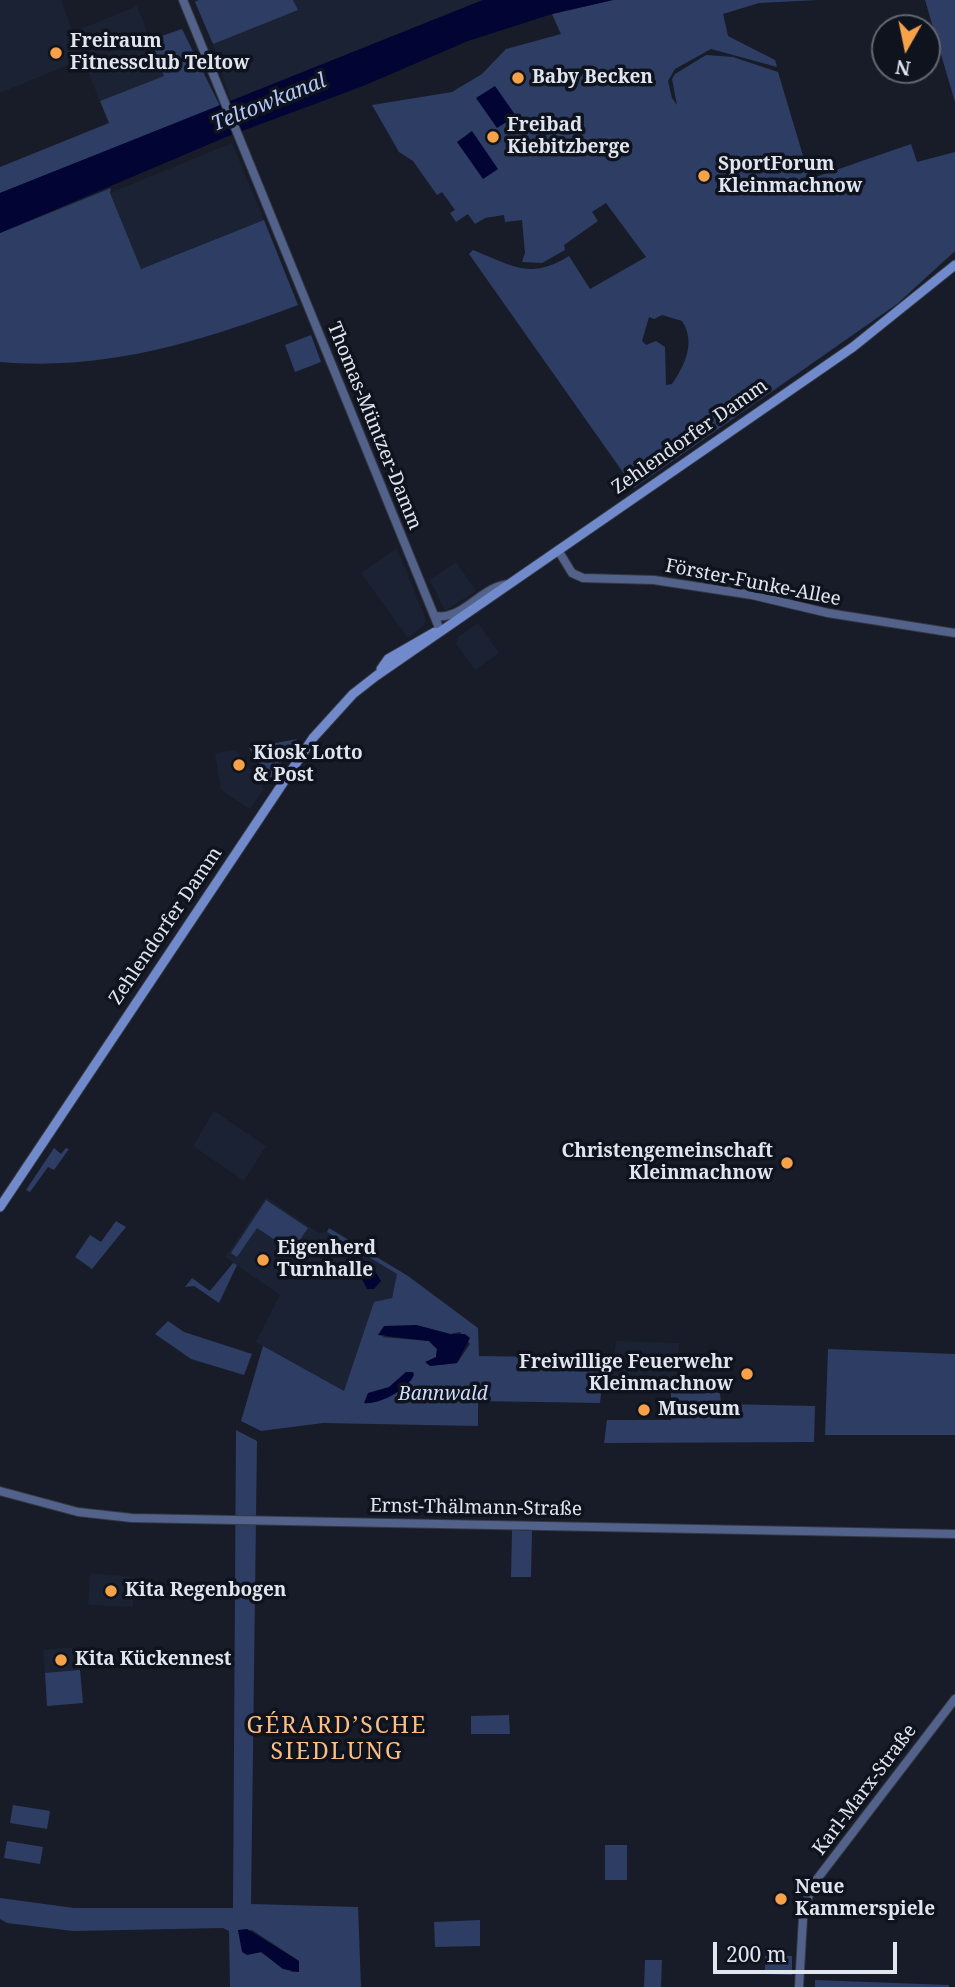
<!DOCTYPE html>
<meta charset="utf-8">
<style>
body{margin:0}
#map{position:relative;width:955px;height:1987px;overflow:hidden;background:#171c28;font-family:"Noto Serif",serif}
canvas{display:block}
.north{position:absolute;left:871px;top:14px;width:70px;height:70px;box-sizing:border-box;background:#0e131e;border:2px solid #626771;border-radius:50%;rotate:189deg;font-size:19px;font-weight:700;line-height:28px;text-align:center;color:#e1e5ee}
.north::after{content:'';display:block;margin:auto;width:24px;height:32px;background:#f7a248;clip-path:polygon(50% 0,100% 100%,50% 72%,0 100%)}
.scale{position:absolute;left:713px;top:1942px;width:184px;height:32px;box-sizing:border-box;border:4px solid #e1e5ee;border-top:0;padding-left:9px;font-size:21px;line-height:24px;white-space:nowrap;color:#e1e5ee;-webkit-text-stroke:5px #0e131e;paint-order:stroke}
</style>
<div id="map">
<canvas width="955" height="1987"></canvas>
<div class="north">N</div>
<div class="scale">200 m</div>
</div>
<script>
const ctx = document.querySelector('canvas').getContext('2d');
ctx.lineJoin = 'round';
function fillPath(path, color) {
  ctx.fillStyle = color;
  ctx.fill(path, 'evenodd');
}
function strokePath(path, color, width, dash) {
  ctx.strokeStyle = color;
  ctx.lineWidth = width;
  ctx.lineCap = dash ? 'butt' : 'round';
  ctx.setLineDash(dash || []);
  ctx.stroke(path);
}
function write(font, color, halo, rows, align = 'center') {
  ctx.font = font + ' "Noto Serif",serif';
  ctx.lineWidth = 7;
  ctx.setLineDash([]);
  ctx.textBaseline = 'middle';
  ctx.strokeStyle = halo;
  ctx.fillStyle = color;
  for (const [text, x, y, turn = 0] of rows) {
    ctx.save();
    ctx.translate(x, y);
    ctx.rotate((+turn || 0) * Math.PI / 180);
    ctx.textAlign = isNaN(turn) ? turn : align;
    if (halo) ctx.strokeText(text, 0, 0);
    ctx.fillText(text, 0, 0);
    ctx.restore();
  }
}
fillPath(new Path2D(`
 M0 0H61L73 32 137 6 165 76 100 101 83 59 0 93Z
 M194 0H483L231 101 207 26Z
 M232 143 264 220 141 269 110 193Z
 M397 548 426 620 422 627 408 638 361 573Z
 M456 562 476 591 445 611 430 580Z
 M478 623 499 653 475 670 456 644 458 637Z
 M236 750 264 789 250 809 221 790 215 753Z
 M214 1111 266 1146 244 1181 193 1146Z
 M266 1197 319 1233 327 1232 397 1274 392 1298 374 1303 344 1392 256 1342 280 1295 225 1257Z
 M616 1341 679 1343V1388L611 1385Z
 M90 1573 134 1577 133 1607 88 1605Z
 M78 1647 81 1685 46 1687 43 1650Z`), '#1b2234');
fillPath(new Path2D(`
 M199 0H293L298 10 213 44 195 2Z
 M613 0H818L759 3 723 14 728 36 775 60 777 67 711 49 675 69 668 81 672 98 677 105 672 79 675 74 706 55 733 57 778 72 810 179 911 144 917 162 955 152V251L897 304 634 488 469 254 473 250C513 266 530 280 569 256L590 289 646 257 606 203 592 212 598 221 564 245 565 250 542 263 522 262 525 253 522 220 505 222 504 215 485 218 475 224 468 214 456 222 450 213 455 210 442 192 437 195 413 161 399 152 372 105 452 92 482 74 506 49 561 34 552 14ZM662 315 682 321C696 342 685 365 672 384L666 385 665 347 656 341 646 345 642 341 649 317 654 319Z
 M925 0H955V102Z
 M182 29 220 106 0 193V167L109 123 100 101 164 76 150 40Z
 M111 188 110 193 141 269 264 220 298 305C200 342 105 371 0 362V233Z
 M311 335 321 362 295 372 285 345Z
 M297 739 270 780 249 748Z
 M54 1148 61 1154 66 1148 69 1149 54 1170 48 1167 30 1192 26 1190Z
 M266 1200 308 1228 292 1251 257 1228 237 1257 231 1253Z
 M116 1221 126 1227 92 1269 75 1257 90 1235 101 1242Z
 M329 1228 408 1276 478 1328 479 1356 605 1358 600 1403 478 1401V1426L323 1423 261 1431 241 1421 263 1346 344 1391 374 1302 392 1298 397 1274 327 1232ZM416 1325 450 1334 460 1332 470 1344 457 1363 430 1366 436 1357 437 1349 429 1341 382 1337Z
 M233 1263 237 1265 219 1303 194 1286 185 1287 192 1278 210 1291Z
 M168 1321 184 1332 252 1354 244 1375 191 1359 155 1334Z
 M828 1349 955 1354V1435H825Z
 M671 1387 720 1393 721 1404 815 1406 814 1442 604 1443 607 1420H671Z
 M236 1430 257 1441 251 1904 358 1907 361 1987H230L229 1931 223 1928 73 1931 7 1923 0 1919V1898L74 1908H233ZM252 1930 299 1961V1972H292L262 1952 245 1953 241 1933Z
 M512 1530 532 1531 531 1577H511Z
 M80 1670 83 1703 47 1706 45 1673Z
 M509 1715 510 1734H471V1716Z
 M13 1805 50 1811 47 1829 10 1823Z
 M7 1841 43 1847 40 1864 4 1858Z
 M605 1845H627V1880H605Z
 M480 1920V1946L435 1947 434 1922Z
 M765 1956H792V1975L765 1974Z
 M645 1960H662L661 1987H644Z
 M815 1980 949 1985V1987H815Z`), '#2e3d64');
fillPath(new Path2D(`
 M483 0H613L552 14 468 41 363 86 226 137 0 233V193Z
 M495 86 516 116 497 128 476 98Z
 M472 131 498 169 483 179 457 142Z
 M356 1254 361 1261H369L381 1281 374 1289H367C362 1278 356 1270 352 1259Z
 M416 1325 450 1334H465L470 1338 457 1363 430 1366 425 1362 436 1357 437 1349 429 1341 378 1335 384 1326Z
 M406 1372H413L414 1375C408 1389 380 1405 364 1403L368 1393 389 1387Z
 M247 1929 299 1961V1972L283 1969 261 1952 247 1955 242 1952 238 1930Z`), '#020433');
const tertiary = new Path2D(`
 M183 0 440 630
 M558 550 572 573 583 578 654 580 752 595 828 613 955 633
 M435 616C463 621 481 586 509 584
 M0 1491 78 1512 132 1518 955 1534
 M799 1987 803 1918 811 1887 955 1699`);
const secondary = new Path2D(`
 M381 669 388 659 435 632
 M0 1207 313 738 353 694 376 676 853 347 955 265`);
strokePath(tertiary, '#333844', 10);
strokePath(secondary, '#333844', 11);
strokePath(tertiary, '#52628a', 8);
strokePath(secondary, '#718acb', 9);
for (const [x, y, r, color] of [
 [56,53,7,"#f7a248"],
 [518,78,7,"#f7a248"],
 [493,137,7,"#f7a248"],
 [704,176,7,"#f7a248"],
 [239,765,7,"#f7a248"],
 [787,1163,7,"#f7a248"],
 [263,1260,7,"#f7a248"],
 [747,1374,7,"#f7a248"],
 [644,1410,7,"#f7a248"],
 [111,1591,7,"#f7a248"],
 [61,1660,7,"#f7a248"],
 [781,1899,7,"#f7a248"]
]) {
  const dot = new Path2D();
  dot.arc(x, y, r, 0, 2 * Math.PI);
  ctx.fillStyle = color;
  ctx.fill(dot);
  strokePath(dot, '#0e131e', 2.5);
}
write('bold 19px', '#e1e5ee', '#0e131e', [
 ["Freiraum",70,42],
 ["Fitnessclub Teltow",70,64],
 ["Baby Becken",532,78],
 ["Freibad",507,126],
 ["Kiebitzberge",507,148],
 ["SportForum",718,165],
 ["Kleinmachnow",718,187],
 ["Kiosk Lotto",253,754],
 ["& Post",253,776],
 ["Christengemeinschaft",773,1152,"right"],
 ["Kleinmachnow",773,1174,"right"],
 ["Eigenherd",277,1249],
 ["Turnhalle",277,1271],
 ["Freiwillige Feuerwehr",733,1363,"right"],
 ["Kleinmachnow",733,1385,"right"],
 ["Museum",658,1410],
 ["Kita Regenbogen",125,1591],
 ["Kita Kückennest",75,1660],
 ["Neue",795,1888],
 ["Kammerspiele",795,1910]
], 'left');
write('19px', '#e1e5ee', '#0e131e', [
 ["Thomas-Müntzer-Damm",374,426,68],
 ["Zehlendorfer Damm",690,437,-35],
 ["Förster-Funke-Allee",753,583,11],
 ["Zehlendorfer Damm",166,926,-56],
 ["Ernst-Thälmann-Straße",476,1508,1],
 ["Karl-Marx-Straße",865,1790,-53]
]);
write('italic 19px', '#d0deff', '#0e131e', [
 ["Bannwald",443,1395]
]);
write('italic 21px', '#b4c8f9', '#0e131e', [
 ["Teltowkanal",269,103,-22]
]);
ctx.letterSpacing = '2px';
write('23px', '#fabe86', '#0e131e', [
 ["GÉRARD’SCHE",337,1726],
 ["SIEDLUNG",337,1752]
]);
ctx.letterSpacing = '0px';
</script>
